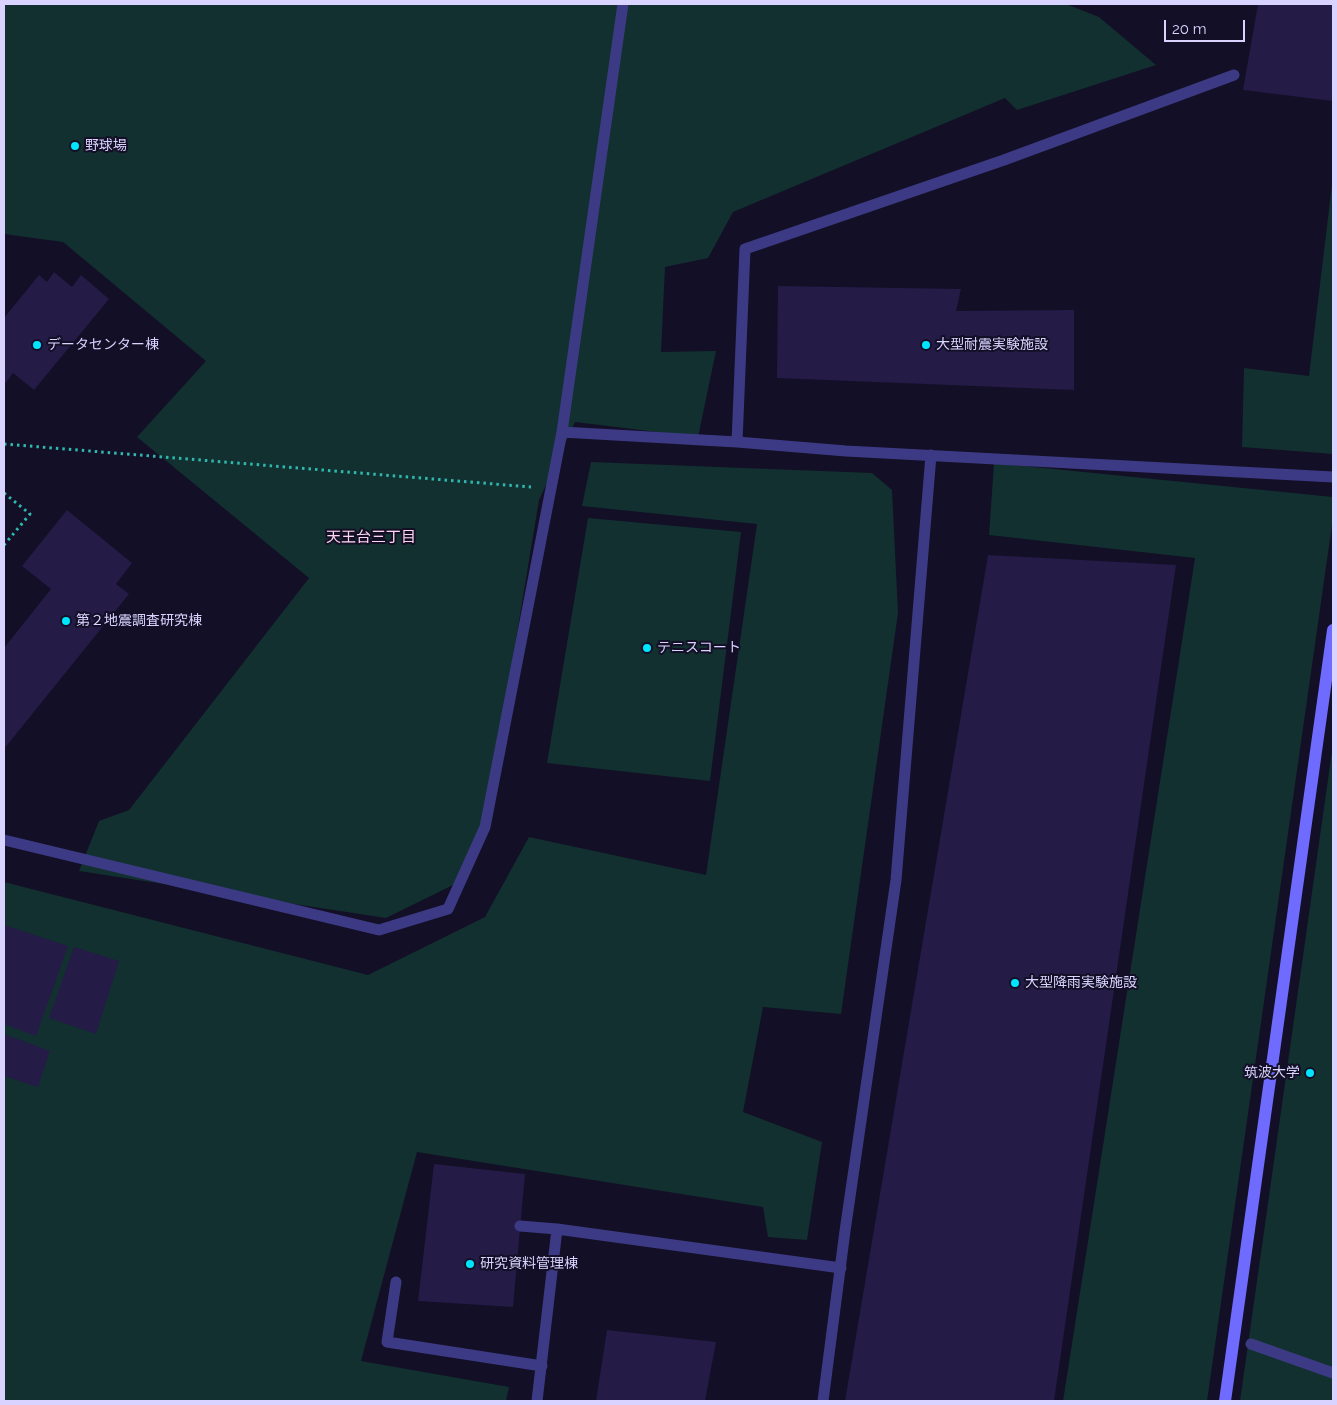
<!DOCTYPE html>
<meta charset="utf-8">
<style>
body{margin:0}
#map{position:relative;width:1337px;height:1405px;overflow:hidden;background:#130f26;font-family:Raleway,sans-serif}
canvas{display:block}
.frame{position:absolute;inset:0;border:5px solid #d9d4ff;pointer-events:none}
.scale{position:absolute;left:1164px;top:20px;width:81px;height:22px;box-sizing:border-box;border:2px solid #d9d4ff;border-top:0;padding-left:6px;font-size:15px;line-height:18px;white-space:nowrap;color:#d9d4ff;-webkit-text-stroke:4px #130f26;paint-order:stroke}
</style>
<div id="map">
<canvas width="1337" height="1405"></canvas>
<div class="frame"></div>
<div class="scale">20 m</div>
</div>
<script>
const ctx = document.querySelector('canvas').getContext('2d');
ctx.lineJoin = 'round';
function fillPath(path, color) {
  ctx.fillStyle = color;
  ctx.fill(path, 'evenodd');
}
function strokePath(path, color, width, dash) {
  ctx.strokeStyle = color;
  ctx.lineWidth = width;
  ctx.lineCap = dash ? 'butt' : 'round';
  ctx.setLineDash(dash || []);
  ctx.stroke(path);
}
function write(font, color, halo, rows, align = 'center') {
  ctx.font = font + ' Raleway,"Noto Sans JP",sans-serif';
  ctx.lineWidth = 4;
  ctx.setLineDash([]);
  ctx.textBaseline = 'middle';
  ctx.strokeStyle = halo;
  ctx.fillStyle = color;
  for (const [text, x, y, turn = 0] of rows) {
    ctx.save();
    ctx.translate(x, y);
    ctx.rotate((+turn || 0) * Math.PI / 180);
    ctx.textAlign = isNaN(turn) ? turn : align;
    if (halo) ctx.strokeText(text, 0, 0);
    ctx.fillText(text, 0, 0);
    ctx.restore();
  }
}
fillPath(new Path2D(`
 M4 4H1066L1099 17 1156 65 1017 110 1005 98 733 212 708 258 665 267 661 352 716 351 698 437 575 422 539 500 483 839 453 885 386 918 79 871 99 821 129 810 309 578 137 437 206 361 63 242 4 234Z
 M1333 176V454L1242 447 1244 368 1309 376Z
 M591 462 872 473 892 490 898 613 841 1014 763 1007 743 1112 822 1142 807 1240 768 1237 763 1207 417 1152 361 1361 509 1387 506 1401H4V882L368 975 485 917 529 837 706 875 757 524 582 506Z
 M994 463 1333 497V518L1207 1401H1063L1195 558 989 535Z
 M588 518 741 532 710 781 547 763Z
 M1333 744V1401H1240Z`), '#12302f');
fillPath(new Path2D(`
 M1258 4H1333V101L1243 90Z
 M54 272 72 287 81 275 109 299 34 390 13 373 4 385V318L39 275 47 282Z
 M778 286 961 289 956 311 1074 310V390L777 378Z
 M67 510 132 563 116 584 129 594 4 749V648L51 589 22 566Z
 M988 555 1176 565 1054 1401H845Z
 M4 925 68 946 36 1036 4 1024Z
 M74 947 119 961 96 1034 49 1018Z
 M4 1034 50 1051 38 1087 4 1076Z
 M434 1164 525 1174 513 1307 418 1301Z
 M607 1330 716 1342 705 1401H596Z`), '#241b47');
strokePath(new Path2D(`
 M4 444 531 487
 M4 493 30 514 4 545`), '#2fb8b0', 3, [2.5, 4]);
strokePath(new Path2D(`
 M562 432 737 442 846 451 1333 477
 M737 442 745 249 1004 160 1234 75
 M4 840 379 930 448 909 485 827 562 432 623 4
 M520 1226 557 1229
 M396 1282 387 1342 542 1366
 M1251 1344 1333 1373
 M537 1401 557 1229 841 1268
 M823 1401 845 1231 896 880 931 455`), '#3d3a85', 11);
strokePath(new Path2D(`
 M1225 1401 1333 630`), '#6f6bff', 12);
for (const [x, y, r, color] of [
 [75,146,5,"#00e5ff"],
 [37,345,5,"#00e5ff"],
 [926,345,5,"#00e5ff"],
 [66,621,5,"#00e5ff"],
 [647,648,5,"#00e5ff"],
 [1015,983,5,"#00e5ff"],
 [1310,1073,5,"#00e5ff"],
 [470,1264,5,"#00e5ff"]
]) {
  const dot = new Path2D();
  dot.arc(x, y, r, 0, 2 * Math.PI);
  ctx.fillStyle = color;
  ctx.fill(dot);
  strokePath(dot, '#130f26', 2);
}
write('14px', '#d9d4ff', '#130f26', [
 ["野球場",85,146],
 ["データセンター棟",47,345],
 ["大型耐震実験施設",936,345],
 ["第２地震調査研究棟",76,621],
 ["テニスコート",657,648],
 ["大型降雨実験施設",1025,983],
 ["筑波大学",1300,1073,"right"],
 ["研究資料管理棟",480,1264]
], 'left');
write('15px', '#ffd6f0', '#130f26', [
 ["天王台三丁目",371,537]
]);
</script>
